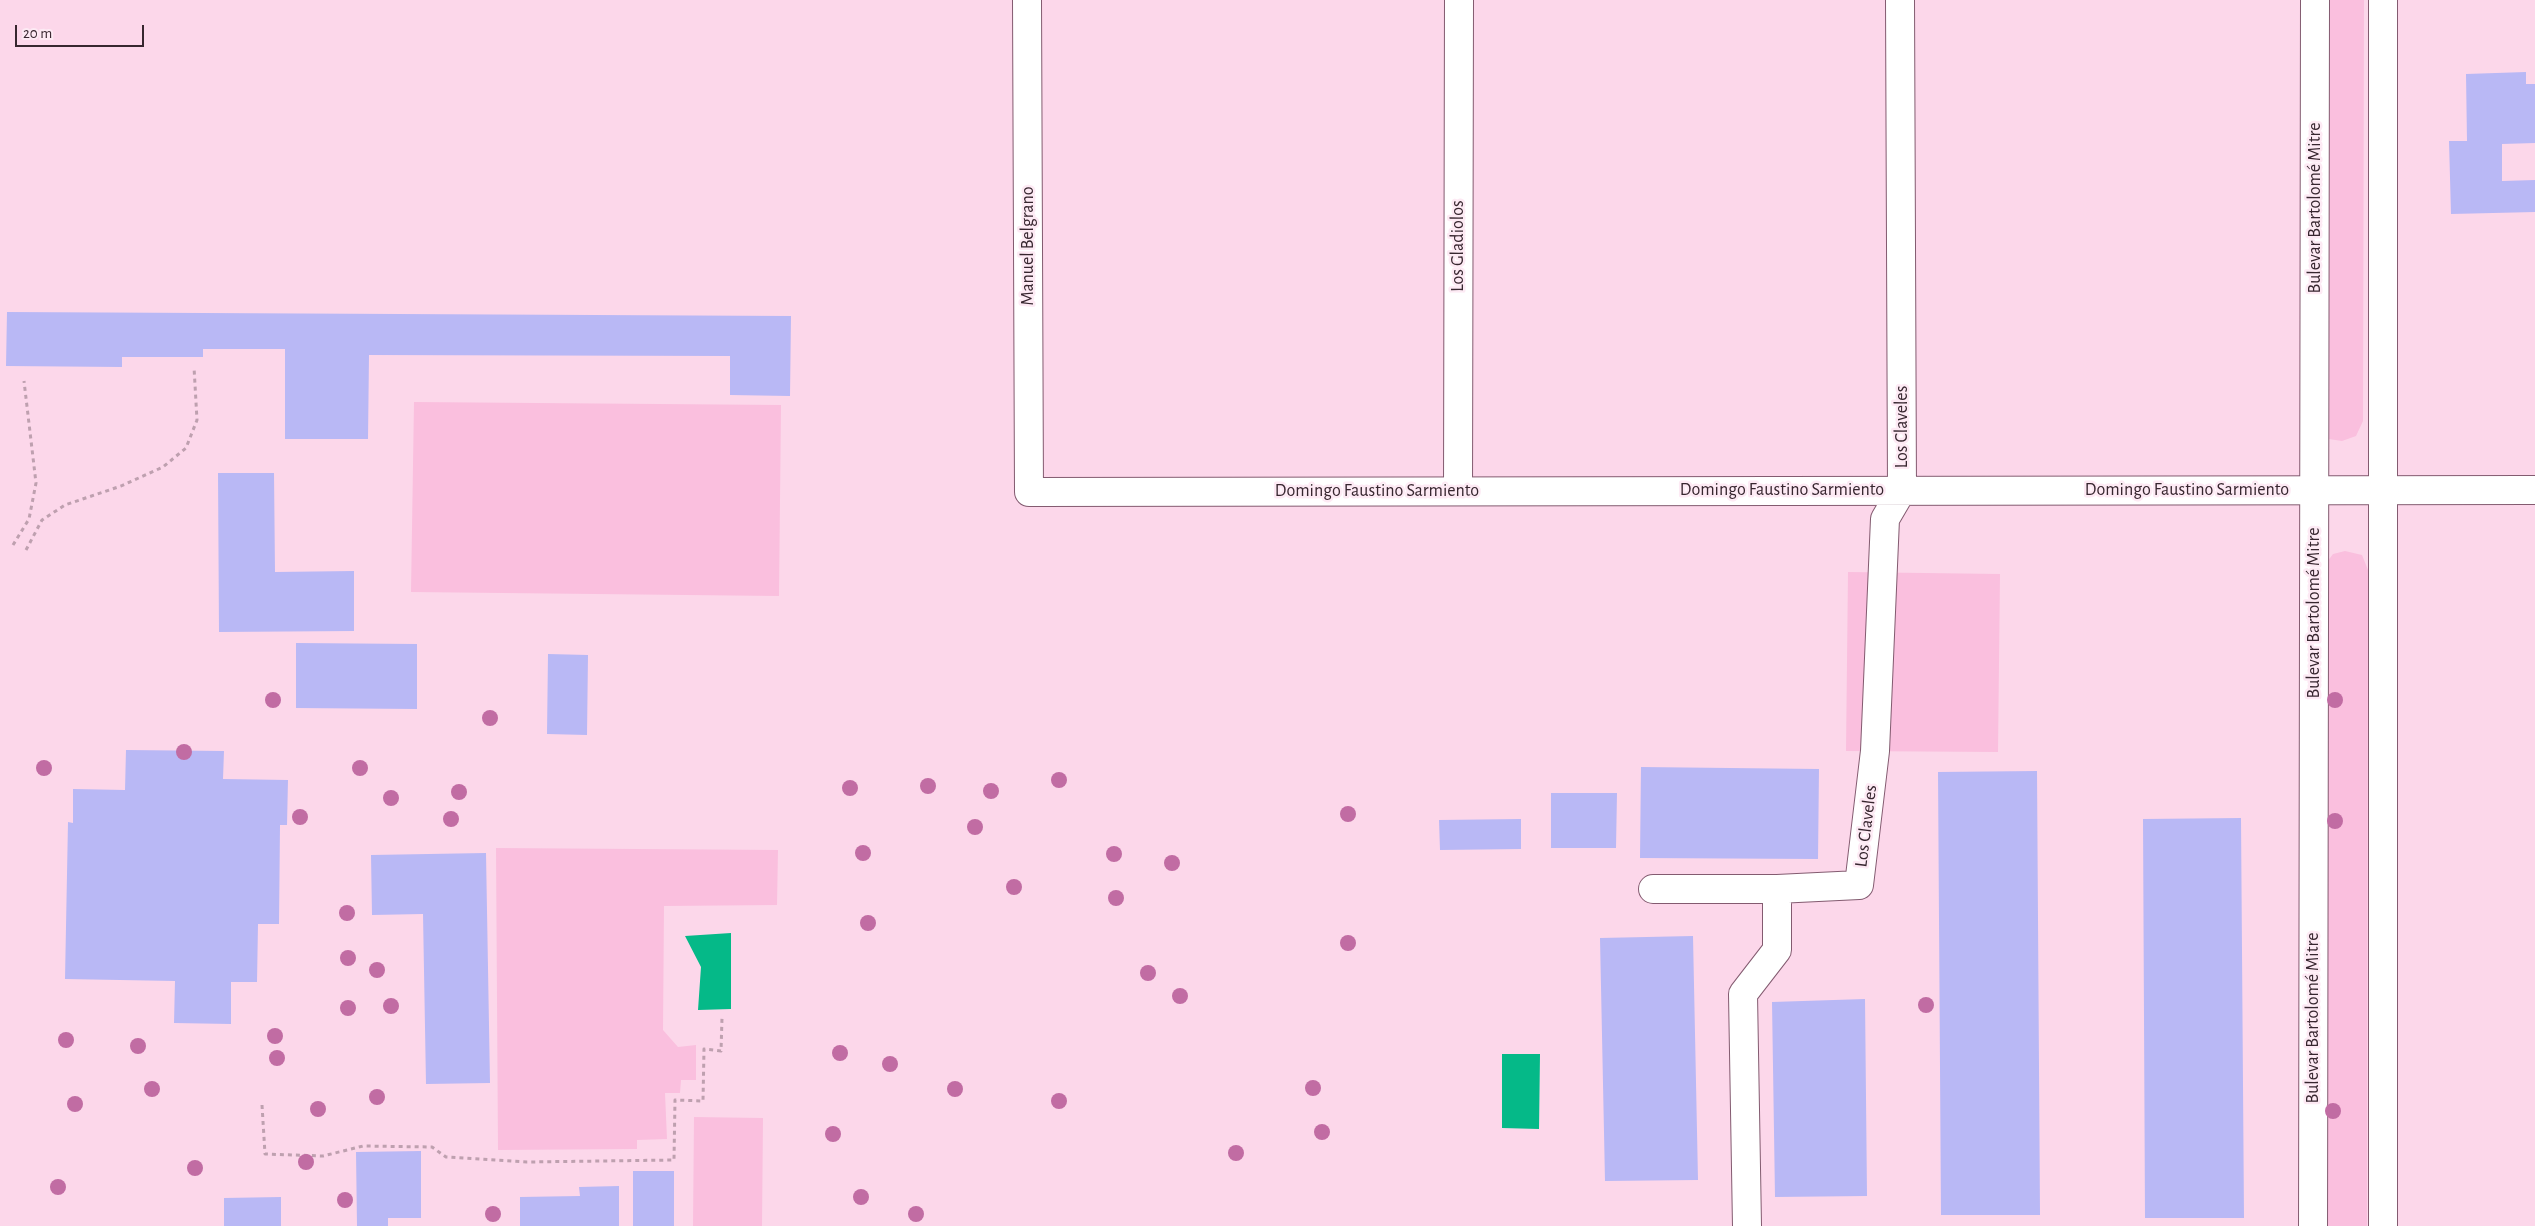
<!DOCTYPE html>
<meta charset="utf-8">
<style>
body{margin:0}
#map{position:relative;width:2535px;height:1226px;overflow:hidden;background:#fcd7ea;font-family:"Alegreya Sans",sans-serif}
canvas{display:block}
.scale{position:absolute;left:15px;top:25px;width:129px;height:22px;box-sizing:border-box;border:2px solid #37262f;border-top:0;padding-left:6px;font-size:15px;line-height:18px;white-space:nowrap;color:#37262f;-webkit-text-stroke:4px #fdeaf4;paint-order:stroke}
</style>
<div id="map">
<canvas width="2535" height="1226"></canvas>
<div class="scale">20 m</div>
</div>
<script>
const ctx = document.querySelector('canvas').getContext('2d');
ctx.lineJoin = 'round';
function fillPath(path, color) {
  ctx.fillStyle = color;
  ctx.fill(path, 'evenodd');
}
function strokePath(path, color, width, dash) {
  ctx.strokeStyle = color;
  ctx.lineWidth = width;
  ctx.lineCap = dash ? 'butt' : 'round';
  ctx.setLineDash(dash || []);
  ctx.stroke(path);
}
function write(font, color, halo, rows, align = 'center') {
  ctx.font = font + ' "Alegreya Sans",sans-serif';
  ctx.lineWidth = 5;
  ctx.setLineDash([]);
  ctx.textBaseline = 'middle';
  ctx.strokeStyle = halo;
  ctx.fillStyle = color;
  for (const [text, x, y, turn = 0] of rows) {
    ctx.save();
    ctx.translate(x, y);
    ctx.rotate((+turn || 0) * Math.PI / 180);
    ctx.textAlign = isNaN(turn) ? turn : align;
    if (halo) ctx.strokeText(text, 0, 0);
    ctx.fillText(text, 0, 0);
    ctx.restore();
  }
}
fillPath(new Path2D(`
 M2328 0H2364L2363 421 2356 436 2342 441 2329 439 2325 425Z
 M414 402 781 405 779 596 411 592Z
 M2345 551 2362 555 2368 570 2367 1226H2324L2327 562 2333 554Z
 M1848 572 2000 574 1998 752 1846 751Z
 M496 848 778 850 777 905 664 906 663 1030 678 1047 696 1045V1080H681L680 1093H665L667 1139 637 1140V1149L498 1150Z
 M694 1117 763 1118 762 1226H693Z`), '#fabfde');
fillPath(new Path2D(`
 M731 933V1009L698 1010 701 967 685 936Z
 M1502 1054H1540L1539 1129 1502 1128Z`), '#05b988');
fillPath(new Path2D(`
 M2526 72V84H2535V143L2502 144V181L2535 180V212L2451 214 2449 141H2467L2466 74Z
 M7 312 791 316 790 396 730 395V356L369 355 368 439H285V349H203V357H122V367L6 366Z
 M218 473H274L275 572 354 571V631L219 632Z
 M296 643 417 644V709L296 708Z
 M548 654 588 655 587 735 547 734Z
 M126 750 224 751 223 779 288 780 287 825H280L279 924H258L257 982H231V1024L174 1023 175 981 65 979 68 822 73 823V789L125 790Z
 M1641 767 1819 769 1818 859 1640 858Z
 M2037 771 2040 1215H1941L1938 772Z
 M1551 793H1617L1616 848H1551Z
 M2241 818 2244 1218H2145L2143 819Z
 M1521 819V849L1440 850 1439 820Z
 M486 853 490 1083 426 1084 423 914 372 915 371 855Z
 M1693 936 1698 1180 1605 1181 1600 938Z
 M1865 999 1867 1196 1775 1197 1772 1002Z
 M421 1151V1218H388V1226H357L356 1152Z
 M633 1171H674V1226H633Z
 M619 1186V1226H520V1197L580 1196 579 1187Z
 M281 1197V1226H224V1198Z`), '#b9b8f5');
const minor = new Path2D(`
 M1027 0 1029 492 2535 490
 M1458 491 1459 0
 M1653 889H1777L1859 885 1875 751 1885 519 1902 490 1900 0
 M1747 1226 1743 994 1777 950V889`);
const major = new Path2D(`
 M2383 0V1226
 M2313 1226 2315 0`);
strokePath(minor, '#835b70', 30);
strokePath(major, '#835b70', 30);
strokePath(new Path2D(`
 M13 545 29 519 36 483 24 381
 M26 550 42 520 65 505 121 486 163 467 186 448 197 420 194 367
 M262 1105 265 1154 323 1156 363 1146 432 1147 446 1157 527 1162 674 1160 675 1100 703 1101 704 1049 721 1051 722 1018`), '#bea0af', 3, [4, 4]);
strokePath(minor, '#fff', 28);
strokePath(major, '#fff', 28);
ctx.fillStyle = '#c16ca3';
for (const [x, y] of [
 [273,700],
 [2335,700],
 [490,718],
 [184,752],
 [44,768],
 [360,768],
 [1059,780],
 [928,786],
 [850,788],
 [991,791],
 [459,792],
 [391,798],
 [1348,814],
 [300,817],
 [451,819],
 [2335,821],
 [975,827],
 [863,853],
 [1114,854],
 [1172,863],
 [1014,887],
 [1116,898],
 [347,913],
 [868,923],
 [1348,943],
 [348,958],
 [377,970],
 [1148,973],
 [1180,996],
 [1926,1005],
 [391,1006],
 [348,1008],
 [275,1036],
 [66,1040],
 [138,1046],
 [840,1053],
 [277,1058],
 [890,1064],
 [1313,1088],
 [152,1089],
 [955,1089],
 [377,1097],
 [1059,1101],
 [75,1104],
 [318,1109],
 [2333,1111],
 [1322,1132],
 [833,1134],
 [1236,1153],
 [306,1162],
 [195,1168],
 [58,1187],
 [861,1197],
 [345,1200],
 [493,1214],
 [916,1214]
]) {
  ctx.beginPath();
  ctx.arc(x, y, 8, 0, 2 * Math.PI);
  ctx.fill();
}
write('18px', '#37262f', '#fdeaf4', [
 ["Bulevar Bartolomé Mitre",2315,208,-90],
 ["Manuel Belgrano",1028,246,-90],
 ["Los Gladiolos",1458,246,-90],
 ["Los Claveles",1902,427,-90],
 ["Domingo Faustino Sarmiento",1782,490],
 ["Domingo Faustino Sarmiento",2187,490],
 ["Domingo Faustino Sarmiento",1377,491],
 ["Bulevar Bartolomé Mitre",2314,613,-90],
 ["Los Claveles",1866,826,-83],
 ["Bulevar Bartolomé Mitre",2313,1018,-90]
]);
</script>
